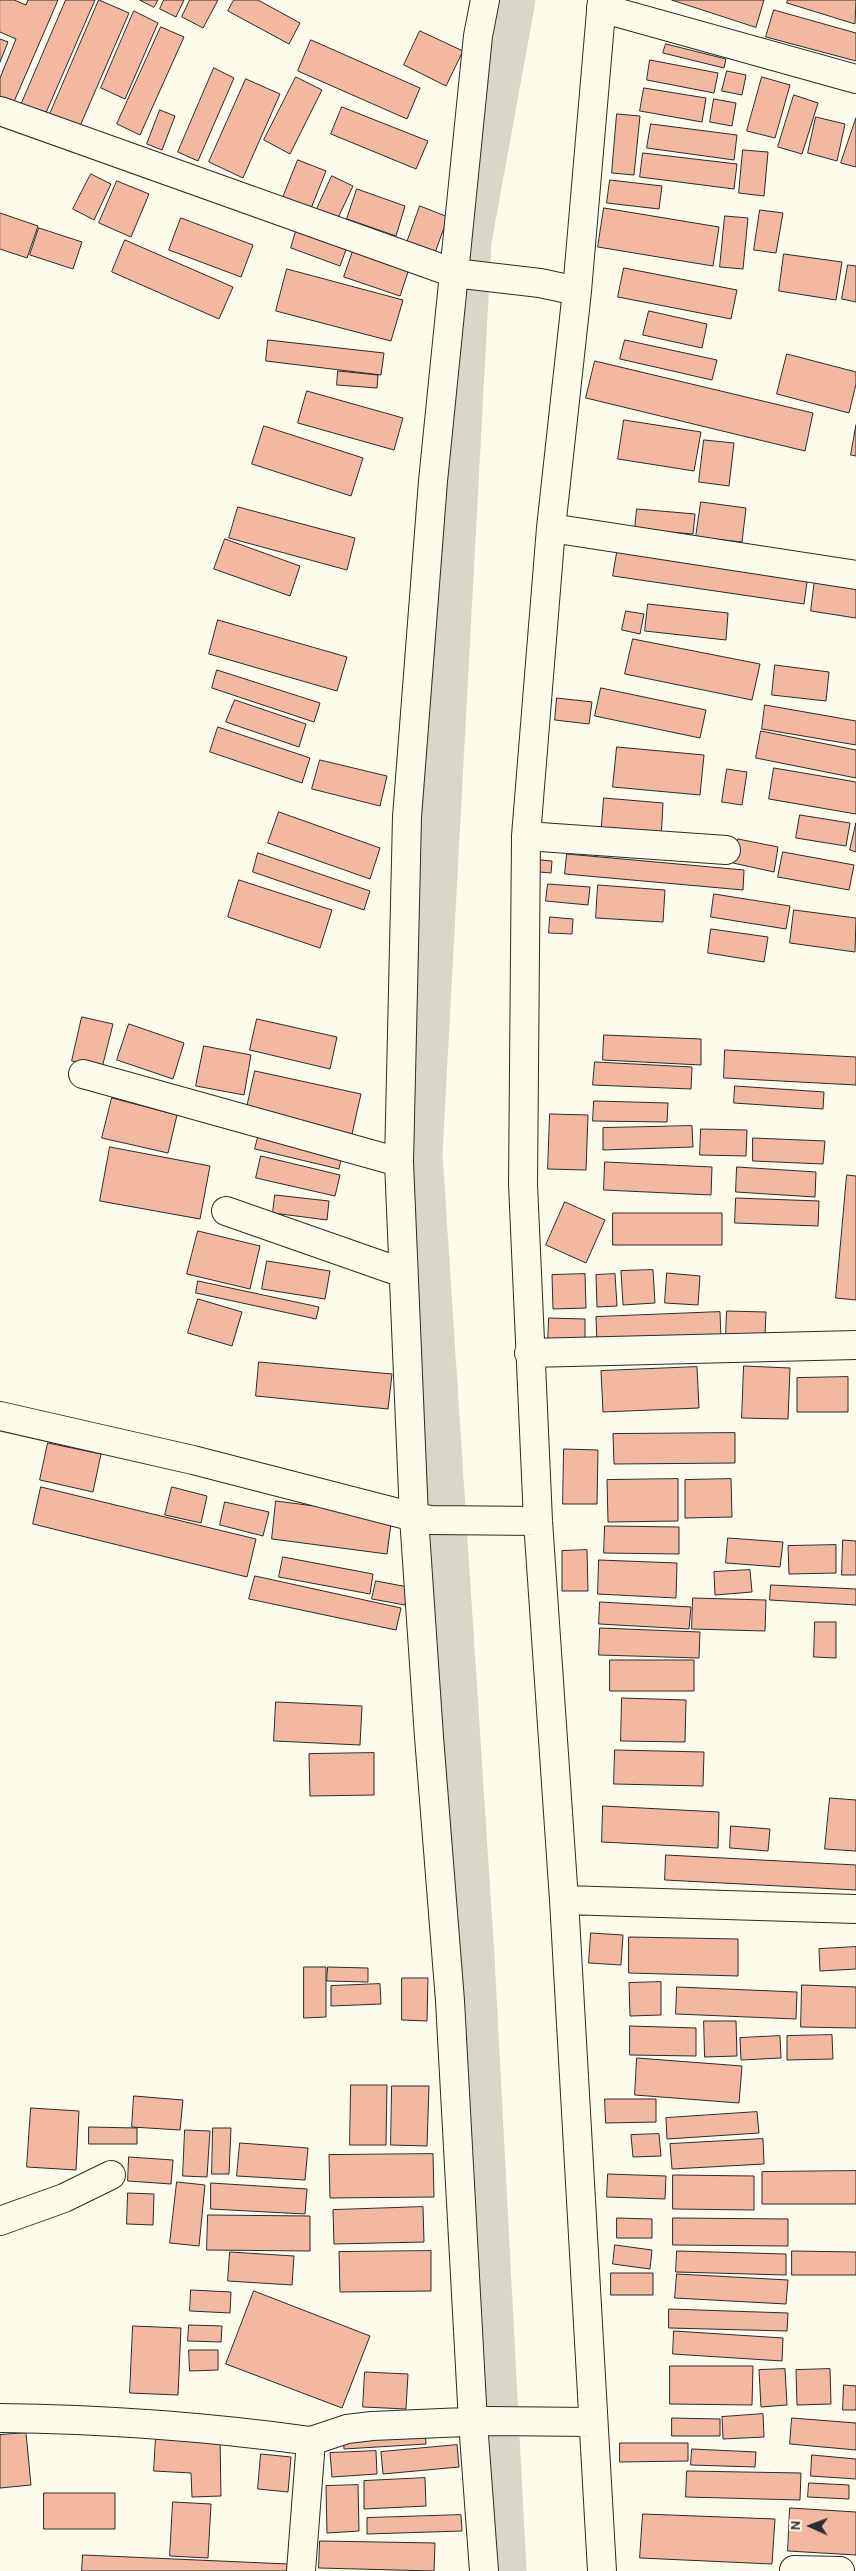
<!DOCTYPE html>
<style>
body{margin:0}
#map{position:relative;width:856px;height:2571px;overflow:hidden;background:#fdfbea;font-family:Karla,sans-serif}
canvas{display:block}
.north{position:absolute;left:786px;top:2501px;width:50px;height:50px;-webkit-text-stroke:4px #fdfbea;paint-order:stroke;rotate:272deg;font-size:14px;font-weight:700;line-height:20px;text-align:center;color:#2b2b2b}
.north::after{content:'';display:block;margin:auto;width:18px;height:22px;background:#2b2b2b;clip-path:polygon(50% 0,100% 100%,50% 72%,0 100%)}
</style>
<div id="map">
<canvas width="856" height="2571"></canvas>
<div class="north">N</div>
</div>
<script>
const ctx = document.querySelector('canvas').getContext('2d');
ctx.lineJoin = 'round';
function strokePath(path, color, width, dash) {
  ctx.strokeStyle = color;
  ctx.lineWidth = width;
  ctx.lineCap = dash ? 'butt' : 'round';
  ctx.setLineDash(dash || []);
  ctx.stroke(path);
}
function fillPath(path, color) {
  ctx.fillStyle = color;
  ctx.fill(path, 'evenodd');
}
strokePath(new Path2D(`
 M507 2571 475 1957 423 1154 472 241 516 0`), '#d8d7c9', 39);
const building = new Path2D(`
 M0 0H14L26 5 28 0H58L13 104 0 99V78L16 39 0 32Z
 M66 0H95L45 115 21 105Z
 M99 0 129 13 77 133 47 121Z
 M140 0H158L154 7Z
 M164 0H184L176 17 160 9Z
 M190 0H218L203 28 182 17Z
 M234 0H258L300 23 289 44 228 11Z
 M672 0H764L756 27Z
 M788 0H856L855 24 787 3Z
 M774 10 856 33V61L766 37Z
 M134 11 158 23 125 99 101 88Z
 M161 27 184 37 140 135 117 124Z
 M420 31 463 51 446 86 404 65Z
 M0 39 8 42 0 62Z
 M311 40 420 88 407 119 298 71Z
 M666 44 726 59 724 68 663 53Z
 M650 60 718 73 714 93 647 80Z
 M214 68 234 78 198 161 178 152Z
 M727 71 746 75 742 95 722 91Z
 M296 77 322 90 290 154 264 140Z
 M762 77 790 85 775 138 747 131Z
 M246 79 280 94 243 178 209 162Z
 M644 88 706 98 702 122 640 111Z
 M794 95 818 103 802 154 778 147Z
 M714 99 736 103 732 126 710 122Z
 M342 107 428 141 416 169 331 134Z
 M160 110 175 116 162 150 147 144Z
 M617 114 640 116 634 175 612 173Z
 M816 117 845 124 837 161 808 153Z
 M856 118V167L841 163Z
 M651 124 737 135 734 160 647 148Z
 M743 150 768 152 764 196 739 193Z
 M643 153 737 164 734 189 640 177Z
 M298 160 326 171 310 211 282 200Z
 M91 174 111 184 94 220 73 209Z
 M332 176 353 186 337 220 316 211Z
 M610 180 662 186 659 209 607 203Z
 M117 181 149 194 131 237 99 223Z
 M357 189 405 206 396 236 347 219Z
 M420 206 448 217 433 258 405 248Z
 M604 208 719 227 713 266 598 247Z
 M760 210 783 213 776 253 754 250Z
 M0 213 38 226 27 258 0 249Z
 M725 216 748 218 743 269 720 267Z
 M181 218 253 245 241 277 169 250Z
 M39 228 82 242 73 269 30 255Z
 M297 228 347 247 340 266 291 248Z
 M125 240 233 287 219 319 112 272Z
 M353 251 409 269 400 296 344 277Z
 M784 254 842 262 836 300 779 291Z
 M848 265 856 266V302L842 299Z
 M624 268 737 290 731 319 618 297Z
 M287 269 403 300 391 341 276 311Z
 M649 311 707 324 702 348 643 335Z
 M268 340 384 353 381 375 266 361Z
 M625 340 717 360 712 380 620 359Z
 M787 354 856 372V384L849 413 777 394Z
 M595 361 813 413 805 451 586 398Z
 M338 371 378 375 377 388 337 385Z
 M307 391 403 418 394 450 298 423Z
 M624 420 701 432 694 471 618 459Z
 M856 425V456L851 455Z
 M264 426 363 458 351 496 252 464Z
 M704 440 734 443 729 486 699 482Z
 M701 502 746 508 742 542 696 537Z
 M238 507 355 538 347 570 229 538Z
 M637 509 695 514 693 534 635 529Z
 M225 539 300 566 290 596 214 569Z
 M618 547 808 575 804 604 613 576Z
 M815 579 856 584V618L811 611Z
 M648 604 728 613 726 640 645 631Z
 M626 611 644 614 640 634 622 630Z
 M218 620 347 657 337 691 209 654Z
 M633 639 760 664 752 700 625 674Z
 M775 665 829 672 826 701 772 695Z
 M217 670 320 703 314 722 212 688Z
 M601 688 706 710 700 738 595 716Z
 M557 698 592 702 589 724 555 720Z
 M235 700 306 724 299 747 226 722Z
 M765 705 856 721V745L762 729Z
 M218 727 310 758 302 783 210 752Z
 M761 731 856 750V778L756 758Z
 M617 747 704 755 700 795 613 787Z
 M320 760 387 776 380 806 312 789Z
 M774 768 856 782V814L769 799Z
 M727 769 747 772 742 805 722 802Z
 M604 798 663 803 661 840 601 836Z
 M279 812 380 848 370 879 268 843Z
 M800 815 850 823 846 846 796 838Z
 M856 823V852L850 850Z
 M738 839 778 847 774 872 733 863Z
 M783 852 854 865 849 890 778 877Z
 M258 853 370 891 364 910 253 872Z
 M567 854 744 870 743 890 565 874Z
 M540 860 552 861 551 873 539 872Z
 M239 880 332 910 320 948 228 917Z
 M548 884 590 887 588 905 546 901Z
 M598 885 665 890 663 922 596 918Z
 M714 894 790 906 786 929 711 917Z
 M794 910 856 918 855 952 790 943Z
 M550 917 573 919 572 934 549 933Z
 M711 929 768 937 764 962 708 953Z
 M82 1017 113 1024 102 1068 72 1061Z
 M257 1019 337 1037 330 1069 250 1050Z
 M129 1024 184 1043 173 1079 117 1060Z
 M604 1035 701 1039V1065L603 1060Z
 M204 1046 251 1055 244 1095 196 1086Z
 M725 1050 856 1057V1085L724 1078Z
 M595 1062 692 1067 691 1089 593 1085Z
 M255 1071 361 1094 352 1134 246 1112Z
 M735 1086 824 1092 823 1109 734 1103Z
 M112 1098 177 1115 168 1153 102 1138Z
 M594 1101 668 1103 667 1122 593 1121Z
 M550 1114 588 1115 586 1170 548 1169Z
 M692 1126 693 1147 603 1150V1128Z
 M701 1129 747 1130 746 1156 700 1155Z
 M260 1130 343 1150 339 1169 255 1149Z
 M753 1138 825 1141 823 1164 753 1161Z
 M110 1147 210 1166 200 1219 100 1201Z
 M261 1156 340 1175 335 1196 256 1178Z
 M605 1162 712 1167 711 1195 604 1190Z
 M737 1167 816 1172 815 1197 736 1192Z
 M847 1175 856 1176V1300L836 1298Z
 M275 1195 329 1201 327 1220 273 1213Z
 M736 1198 819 1201 818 1226 735 1223Z
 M565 1202 605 1220 586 1263 546 1245Z
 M613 1213H722V1245H613Z
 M198 1231 260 1246 250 1289 187 1274Z
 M267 1261 330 1271 325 1299 262 1289Z
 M653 1270 655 1303 623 1305 621 1271Z
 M667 1273 700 1276 698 1305 665 1303Z
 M585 1274 586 1308 553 1309 552 1275Z
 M615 1274 617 1306 597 1307 596 1275Z
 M198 1281 319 1307 316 1319 196 1293Z
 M198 1299 242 1312 232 1346 188 1333Z
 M727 1311 766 1312 765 1336 726 1335Z
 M720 1312 721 1338 597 1343 596 1317Z
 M549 1318 585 1319V1345H548Z
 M259 1362 392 1374 388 1409 256 1396Z
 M744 1366 790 1368 788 1419 742 1418Z
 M697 1367 699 1408 603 1412 601 1371Z
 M848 1377V1412H797V1378Z
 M735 1433V1463L614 1464 613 1434Z
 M48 1443 101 1454 93 1492 40 1480Z
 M564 1449 598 1450 597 1504H563Z
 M678 1479V1521L608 1522 607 1480Z
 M731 1479 732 1517 685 1518V1480Z
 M41 1487 256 1539 247 1577 33 1524Z
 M172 1487 207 1496 201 1523 165 1515Z
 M276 1501 392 1516 387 1554 272 1539Z
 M225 1502 269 1512 263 1536 220 1525Z
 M605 1526 679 1527V1554L604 1553Z
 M728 1538 783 1542 780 1567 726 1563Z
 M843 1540 856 1541V1575H842Z
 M836 1545V1573L789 1574 788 1546Z
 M587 1550 588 1591H562V1551Z
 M283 1557 373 1574 370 1594 279 1577Z
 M599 1560 677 1563 676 1598 598 1594Z
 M750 1570 752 1592 715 1595 714 1572Z
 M255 1576 401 1608 396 1630 249 1599Z
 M376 1581 408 1587 405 1605 372 1599Z
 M771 1585 856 1589V1605L770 1600Z
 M693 1598 766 1600 765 1631 692 1629Z
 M600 1602 691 1607 689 1629 599 1624Z
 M815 1622H836V1658L814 1657Z
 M600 1628 700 1632 699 1658 599 1655Z
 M610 1660H694V1691H610Z
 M622 1698 686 1700 685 1742 621 1741Z
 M276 1702 362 1706 360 1745 274 1741Z
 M615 1750 704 1752 703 1786 614 1784Z
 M374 1753V1795L310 1796 309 1754Z
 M830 1798 856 1800V1851L825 1849Z
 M603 1806 719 1812 718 1848 602 1842Z
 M731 1826 770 1829 768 1851 730 1848Z
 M666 1855 856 1865V1890L665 1880Z
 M591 1933 623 1935 621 1965 589 1963Z
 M629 1937 738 1939V1976L629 1973Z
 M856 1947V1969L820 1971 819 1949Z
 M304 1967H326V2017L304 2018Z
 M328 1967 368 1968V1982L327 1981Z
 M402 1978H428L427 2021 402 2020Z
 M661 1982V2015L630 2016 629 1983Z
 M380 1984 381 2004 331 2006V1986Z
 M802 1985 856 1987V2028L801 2027Z
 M677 1987 797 1992 796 2019 676 2014Z
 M704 2021H736L737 2056 705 2057Z
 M630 2026 696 2028V2056L630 2055Z
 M832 2035 833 2059 787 2060V2036Z
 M780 2036 781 2058 741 2060 740 2038Z
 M637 2058 742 2066 739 2103 635 2095Z
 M351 2085H387L386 2145H350Z
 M392 2086H429L427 2146 391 2145Z
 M134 2096 183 2100 180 2130 132 2127Z
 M605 2099H656V2122L606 2123Z
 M31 2108 79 2111 76 2170 27 2167Z
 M757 2112 759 2133 667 2139 666 2118Z
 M89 2127 137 2128V2144H89Z
 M213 2128H231L229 2174H212Z
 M185 2130 210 2131 207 2177 183 2176Z
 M659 2134 661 2156 633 2157 631 2135Z
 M763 2139 764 2164 672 2169 670 2144Z
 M240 2143 308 2148 305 2180 237 2176Z
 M433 2154 434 2197 330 2198 329 2155Z
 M129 2157 173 2160 171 2184 128 2181Z
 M856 2171V2204H762V2172Z
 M608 2174 666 2176 665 2199 607 2197Z
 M673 2175 754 2176V2210L673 2209Z
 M177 2182 205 2185 199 2246 170 2243Z
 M211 2183 307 2189 305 2214 211 2209Z
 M128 2193 154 2194 153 2225 127 2224Z
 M423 2207 424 2242 334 2244 333 2210Z
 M208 2215 310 2216V2251L207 2250Z
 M617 2218 652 2219V2238H617Z
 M673 2218 788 2219V2246L673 2245Z
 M615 2245 652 2250 650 2269 613 2264Z
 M431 2251V2291L340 2292 339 2252Z
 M677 2251 786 2254V2275L676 2272Z
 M792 2251 856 2252V2275H792Z
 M230 2252 294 2256 292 2285 228 2281Z
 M611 2273H653V2295H611Z
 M677 2274 788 2280 786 2304 675 2298Z
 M191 2290 231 2292 230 2313 190 2311Z
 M254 2291 370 2336 342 2408 226 2364Z
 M669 2309 788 2313 787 2331 669 2328Z
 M189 2325 222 2326 221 2342 188 2341Z
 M133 2326 181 2328 178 2395 130 2393Z
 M674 2331 783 2338 782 2361 673 2354Z
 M189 2350H218V2370L190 2371Z
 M670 2366H753L752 2405 670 2404Z
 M785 2369 787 2405 761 2407 759 2370Z
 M830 2369 831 2404 797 2405 796 2370Z
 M365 2372 408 2374 406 2409 363 2407Z
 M844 2385 856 2386V2410H843Z
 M763 2414 764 2437 723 2439 722 2417Z
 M672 2418 720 2419V2436H672Z
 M792 2418 856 2423V2450L790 2444Z
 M425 2430 426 2444 344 2449 343 2435Z
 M26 2433 31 2485 0 2488V2435Z
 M156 2436 220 2437 221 2496 192 2497 191 2473 154 2471Z
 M620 2443H688V2461L620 2462Z
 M457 2445 459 2467 383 2474 381 2452Z
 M692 2449 756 2452 755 2467 691 2465Z
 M376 2451 377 2474 332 2477 330 2453Z
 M261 2454 291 2457 288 2492 258 2489Z
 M812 2455 856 2459V2479L811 2476Z
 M687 2471 801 2473 800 2500 686 2497Z
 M425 2478 426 2506 364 2509V2481Z
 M809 2483 849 2485V2499L808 2497Z
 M358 2485 359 2531 327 2533 326 2486Z
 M44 2493H115V2529H44Z
 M173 2502 211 2504 208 2558 170 2556Z
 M790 2508 856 2512V2555L788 2551Z
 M643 2514 775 2519 772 2564 640 2558Z
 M461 2515 462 2531 367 2534V2518Z
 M320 2541 435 2543 434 2571 319 2568Z
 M83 2555 288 2564 287 2571H82Z`);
fillPath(building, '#f2b8a0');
strokePath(building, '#2b2b2b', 1);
const minor = new Path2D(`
 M602 0 577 291 551 528 526 836 523 1184 538 1521 564 1900 602 2571
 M601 8 856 79
 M0 111 454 273 540 283 577 291
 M551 528 856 575
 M526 836 726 850
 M83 1074 399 1162
 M226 1211 403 1273
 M529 1353 856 1345
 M0 1416 193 1460 414 1517 431 1520 538 1521
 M564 1900 856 1909
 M0 2221 64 2198 111 2175
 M0 2418C104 2419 208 2427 311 2441
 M794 2570 840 2571
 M301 2571 311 2441 347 2429 372 2426 488 2421 593 2422
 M484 2571 473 2422 450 2001 429 1737 414 1517 399 1162 407 817 433 481 478 36 485 0`);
strokePath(minor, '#2b2b2b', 30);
strokePath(minor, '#fdfbea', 28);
</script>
